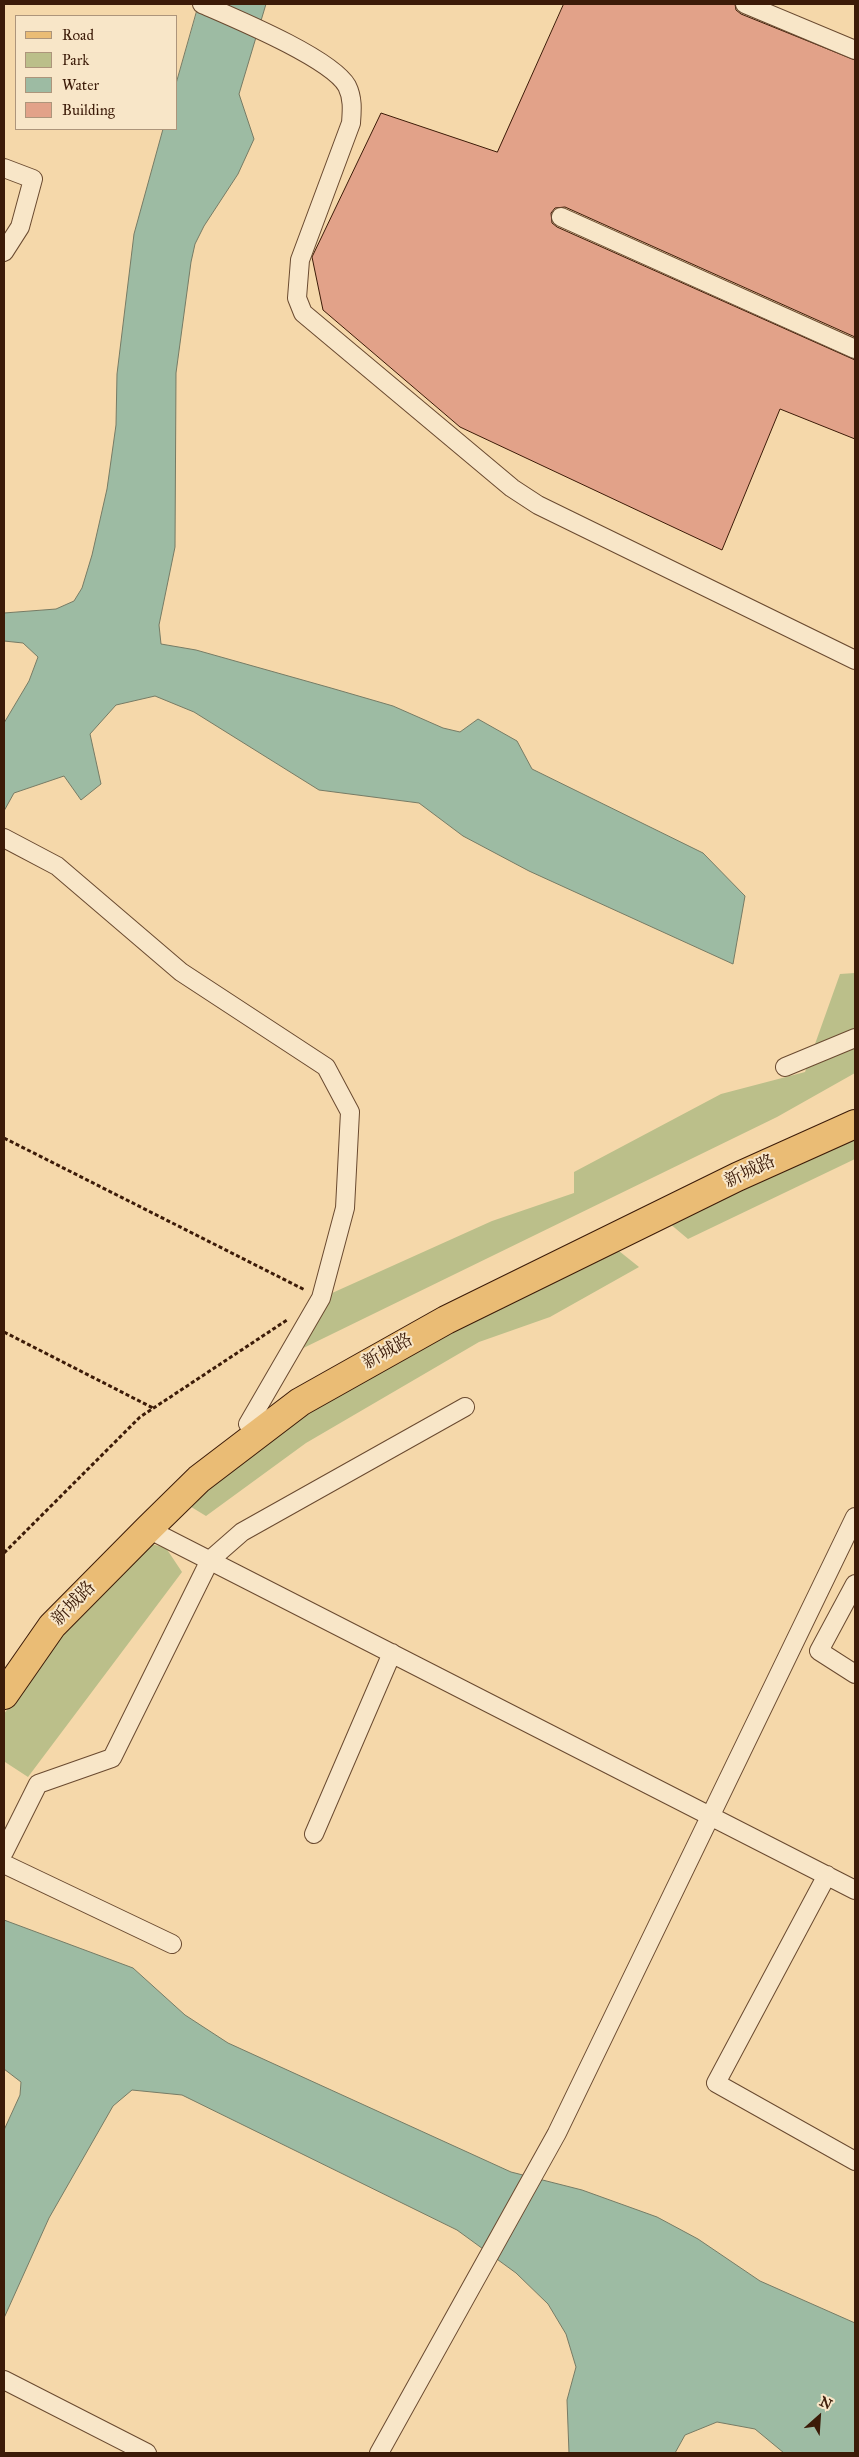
<!DOCTYPE html>
<meta charset="utf-8">
<style>
body{margin:0}
#map{position:relative;width:859px;height:2457px;overflow:hidden;background:#f5d8aa;font-family:"IM FELL Great Primer",serif}
canvas{display:block}
.frame{position:absolute;inset:0;border:5px solid #3c1b08;pointer-events:none}
.legend{position:absolute;left:15px;top:15px;width:162px;height:115px;box-sizing:border-box;background:#f8e6c8;border:1px solid #ad957b;margin:0;padding:6px 9px;list-style:none;font-size:15px;color:#3c1b08}
.legend li{display:flex;align-items:center;gap:10px;height:25px}
.legend b{width:25px;border:1px solid #ad957b}
.north{position:absolute;left:794px;top:2392px;width:50px;height:50px;-webkit-text-stroke:4px #f8e6c8;paint-order:stroke;rotate:26deg;font-size:14px;font-weight:700;line-height:20px;text-align:center;color:#3c1b08}
.north::after{content:'';display:block;margin:auto;width:18px;height:22px;background:#3c1b08;clip-path:polygon(50% 0,100% 100%,50% 72%,0 100%)}
</style>
<div id="map">
<canvas width="859" height="2457"></canvas>
<div class="frame"></div>
<ul class="legend">
<li><b style="height:6px;background:#eabc75"></b>Road</li>
<li><b style="height:14px;background:#bbbf8a"></b>Park</li>
<li><b style="height:14px;background:#9dbba3"></b>Water</li>
<li><b style="height:14px;background:#e2a289"></b>Building</li>
</ul>
<div class="north">N</div>
</div>
<script>
const ctx = document.querySelector('canvas').getContext('2d');
ctx.lineJoin = 'round';
function fillPath(path, color) {
  ctx.fillStyle = color;
  ctx.fill(path, 'evenodd');
}
function strokePath(path, color, width, dash) {
  ctx.strokeStyle = color;
  ctx.lineWidth = width;
  ctx.lineCap = dash ? 'butt' : 'round';
  ctx.setLineDash(dash || []);
  ctx.stroke(path);
}
function write(font, color, halo, rows, align = 'center') {
  ctx.font = font + ' "IM FELL Great Primer","Noto Serif SC",serif';
  ctx.lineWidth = 4;
  ctx.setLineDash([]);
  ctx.textBaseline = 'middle';
  ctx.strokeStyle = halo;
  ctx.fillStyle = color;
  for (const [text, x, y, turn = 0] of rows) {
    ctx.save();
    ctx.translate(x, y);
    ctx.rotate((+turn || 0) * Math.PI / 180);
    ctx.textAlign = isNaN(turn) ? turn : align;
    if (halo) ctx.strokeText(text, 0, 0);
    ctx.fillText(text, 0, 0);
    ctx.restore();
  }
}
fillPath(new Path2D(`
 M855 973V1073L777 1117 287 1356 321 1298 492 1221 574 1193V1172L721 1094 805 1072 840 974Z
 M855 1135V1159L688 1239 669 1223Z
 M619 1251 639 1267 550 1317 479 1342 306 1443 206 1516 188 1505 318 1402 541 1285Z
 M148 1543 166 1548 182 1572 28 1777 5 1762 4 1764V1714L55 1640Z`), '#bbbf8a');
const water = new Path2D(`
 M199 4H266L239 94 254 139 238 174 204 226 195 244 191 262 176 373 175 547 159 625 161 644 196 650 331 688 393 706 443 728 460 732 478 719 517 741 532 769 703 853 745 896 733 964 529 871 463 836 419 803 319 790 194 712 155 696 116 705 90 734 101 784 81 800 64 776 14 793 4 811V723L29 681 38 657 23 643 4 641V613L56 609 74 601 82 588 92 555 107 489 116 425 117 374 134 234 163 129H176V84Z
 M4 1920 133 1968 185 2015 228 2043 511 2172 582 2190 657 2217 698 2239 760 2281 855 2323V2453H784L755 2429 717 2422 685 2435 675 2453H569L567 2400 576 2367 566 2334 548 2304 516 2273 457 2230 182 2095 132 2090 113 2106 49 2218 4 2318V2130L20 2095 21 2082 4 2069Z`);
fillPath(water, '#9dbba3');
strokePath(water, '#767b65', 1);
const building = new Path2D(`
 M564 4H735L736 10 741 14 855 60V337L565 207 555 208 551 213 552 223 557 227 855 360V439L780 409 722 550 460 427 323 310 312 257 381 113 497 152Z`);
fillPath(building, '#e2a289');
strokePath(building, '#3c1b08', 1);
const minor = new Path2D(`
 M202 4C234 18 331 58 347 86 353 98 352 110 351 123L300 260 297 298 303 313 512 488 538 505 855 660
 M745 4 855 50
 M4 168 33 179 20 227 4 252
 M561 217 855 349
 M4 838 57 866 181 972 326 1067 350 1112 345 1208 321 1298 248 1424
 M785 1067 855 1038
 M148 1529 855 1890
 M855 1584 819 1651 855 1674
 M314 1834 392 1653
 M4 1852 38 1784 112 1758 210 1560 242 1532 465 1407
 M4 1864 172 1944
 M827 1875 716 2083 855 2161
 M4 2380 147 2453
 M379 2453 557 2133 855 1517`);
const primary = new Path2D(`
 M4 1695 52 1626 148 1529 199 1479 300 1402 446 1320 737 1177 855 1124`);
strokePath(minor, '#6a4a30', 20);
strokePath(primary, '#3c1b08', 30);
strokePath(new Path2D(`
 M4 1138 305 1290
 M4 1332 153 1408
 M4 1553 140 1417 287 1320`), '#3c1b08', 3, [4, 2.5]);
strokePath(minor, '#f8e6c8', 18);
strokePath(primary, '#eabc75', 28);
write('18px', '#3c1b08', '#f8e6c8', [
 ["新城路",750,1172,-25],
 ["新城路",388,1352,-29],
 ["新城路",74,1604,-46]
]);
</script>
